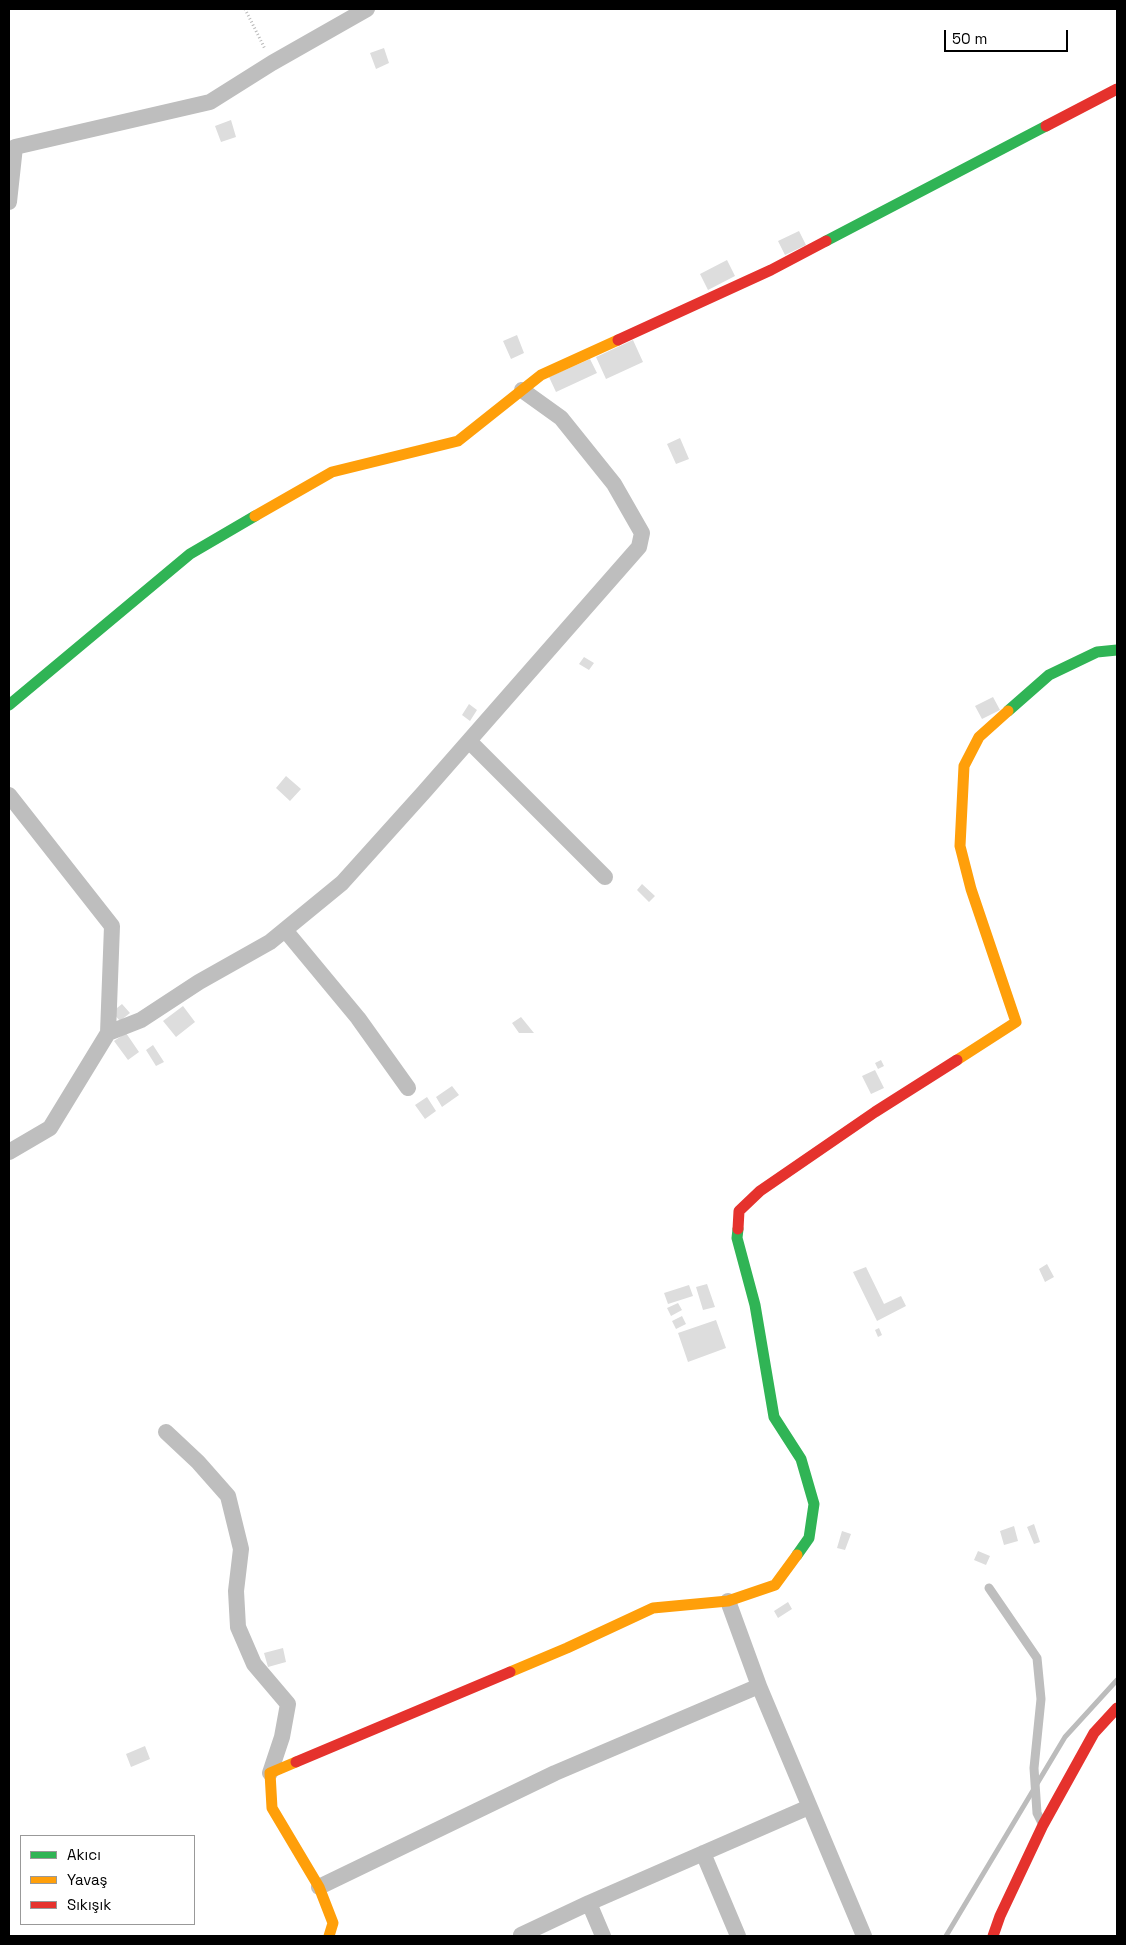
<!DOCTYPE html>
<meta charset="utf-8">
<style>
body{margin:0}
#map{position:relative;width:1126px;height:1945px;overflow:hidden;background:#fff;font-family:"Space Grotesk",sans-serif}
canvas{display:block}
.frame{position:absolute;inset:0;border:10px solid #000;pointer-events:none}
.legend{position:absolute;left:20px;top:1835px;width:175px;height:90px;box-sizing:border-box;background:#fff;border:1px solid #999;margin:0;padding:6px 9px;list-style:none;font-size:15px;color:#000}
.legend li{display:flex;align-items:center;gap:10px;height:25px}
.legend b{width:25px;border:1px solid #999}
.scale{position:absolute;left:944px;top:30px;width:124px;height:22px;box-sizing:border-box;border:2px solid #000;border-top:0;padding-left:6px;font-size:15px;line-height:18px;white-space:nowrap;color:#000;-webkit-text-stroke:4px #fff;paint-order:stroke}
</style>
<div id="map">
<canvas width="1126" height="1945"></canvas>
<div class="frame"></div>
<ul class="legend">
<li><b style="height:6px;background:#30b455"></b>Akıcı</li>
<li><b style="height:6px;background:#ff9f0a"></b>Yavaş</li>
<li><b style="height:6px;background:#e5322d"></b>Sıkışık</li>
</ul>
<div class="scale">50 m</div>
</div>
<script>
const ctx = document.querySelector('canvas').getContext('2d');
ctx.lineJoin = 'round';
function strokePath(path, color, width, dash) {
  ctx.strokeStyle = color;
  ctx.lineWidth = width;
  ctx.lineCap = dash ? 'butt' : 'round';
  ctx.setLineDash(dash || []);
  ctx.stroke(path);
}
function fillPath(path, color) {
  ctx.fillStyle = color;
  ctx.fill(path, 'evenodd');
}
strokePath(new Path2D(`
 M946 1936 1065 1737 1117 1680`), '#bcbcbc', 5);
fillPath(new Path2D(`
 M384 48 389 63 376 69 370 53Z
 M231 120 236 137 221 142 215 126Z
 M799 231 806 245 785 255 778 241Z
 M727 260 735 276 708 290 700 274Z
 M517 335 524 353 511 359 503 341Z
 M633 340 643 362 606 379 596 357Z
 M590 359 597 373 556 392 549 377Z
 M680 438 689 459 676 464 667 444Z
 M584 657 594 663 589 670 579 664Z
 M993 697 1000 710 982 719 975 706Z
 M469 704 477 710 470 721 462 715Z
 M286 776 301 789 290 801 276 788Z
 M642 884 655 896 649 902 637 890Z
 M122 1004 130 1013 120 1021 112 1012Z
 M183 1006 195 1022 176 1037 163 1021Z
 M521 1017 534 1033H519L512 1023Z
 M126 1033 139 1052 128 1060 114 1041Z
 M153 1045 164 1062 156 1066 146 1050Z
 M881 1060 884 1066 878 1069 875 1063Z
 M875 1070 884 1088 871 1094 862 1076Z
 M452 1086 459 1095 442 1107 436 1097Z
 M427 1097 436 1111 425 1119 415 1105Z
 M1047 1264 1054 1277 1045 1282 1039 1269Z
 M866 1267 884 1304 901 1296 906 1306 877 1321 853 1272Z
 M707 1284 715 1307 703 1310 696 1287Z
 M689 1285 693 1296 668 1304 664 1293Z
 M678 1303 682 1310 671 1316 667 1308Z
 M682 1316 686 1324 676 1329 672 1321Z
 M716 1320 726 1348 688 1362 678 1333Z
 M879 1328 882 1335 878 1337 875 1330Z
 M1034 1524 1040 1542 1034 1544 1027 1527Z
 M1014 1526 1018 1541 1004 1545 1000 1531Z
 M842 1531 851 1534 845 1550 837 1548Z
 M978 1551 990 1556 986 1565 974 1560Z
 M788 1602 792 1609 778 1618 774 1611Z
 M283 1648 286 1662 268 1667 264 1653Z
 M145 1746 150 1759 131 1767 126 1754Z`), '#ddd');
strokePath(new Path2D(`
 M245 9 265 49`), '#b8b8b8', 3, [1, 2.5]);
strokePath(new Path2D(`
 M989 1588 1037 1658 1041 1699 1034 1768 1037 1813 1041 1821`), '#bebebe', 9);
strokePath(new Path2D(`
 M9 202 15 147 210 102 272 63 367 9
 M469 741 605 877
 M9 795 112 926 108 1033 50 1128 9 1152
 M285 930 358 1018 408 1088
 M108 1033 141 1020 199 982 270 942 342 883 424 792 639 547 642 533 614 484 561 418 522 390
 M166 1432 198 1462 228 1496 241 1549 236 1591 238 1627 254 1664 288 1704 282 1737 270 1773
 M728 1601 759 1686 864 1936
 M703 1853 738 1936
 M319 1887 555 1773 759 1686
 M589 1903 603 1936
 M521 1935 589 1903 809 1807`), '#bebebe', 16);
strokePath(new Path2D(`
 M826 241 1046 126
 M9 705 190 554 255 516
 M1008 711 1049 675 1097 652 1117 650
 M738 1229 737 1238 755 1305 774 1417 801 1459 814 1504 809 1538 797 1555`), '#30b455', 11);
strokePath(new Path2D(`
 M255 516 332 472 458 441 541 375 618 340
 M957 1060 1016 1022 971 889 960 846 964 766 979 737 1008 711
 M510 1672 567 1648 653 1608 728 1601 775 1585 797 1555
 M296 1762 270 1773 272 1808 319 1887 333 1923 329 1936`), '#ff9f0a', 11);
strokePath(new Path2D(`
 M1046 126 1117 89
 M618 340 771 270 826 241
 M738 1229 739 1211 760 1191 875 1112 957 1060
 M296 1762 510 1672
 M993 1936 1000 1916 1043 1825 1094 1733 1117 1708`), '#e5322d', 11);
</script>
